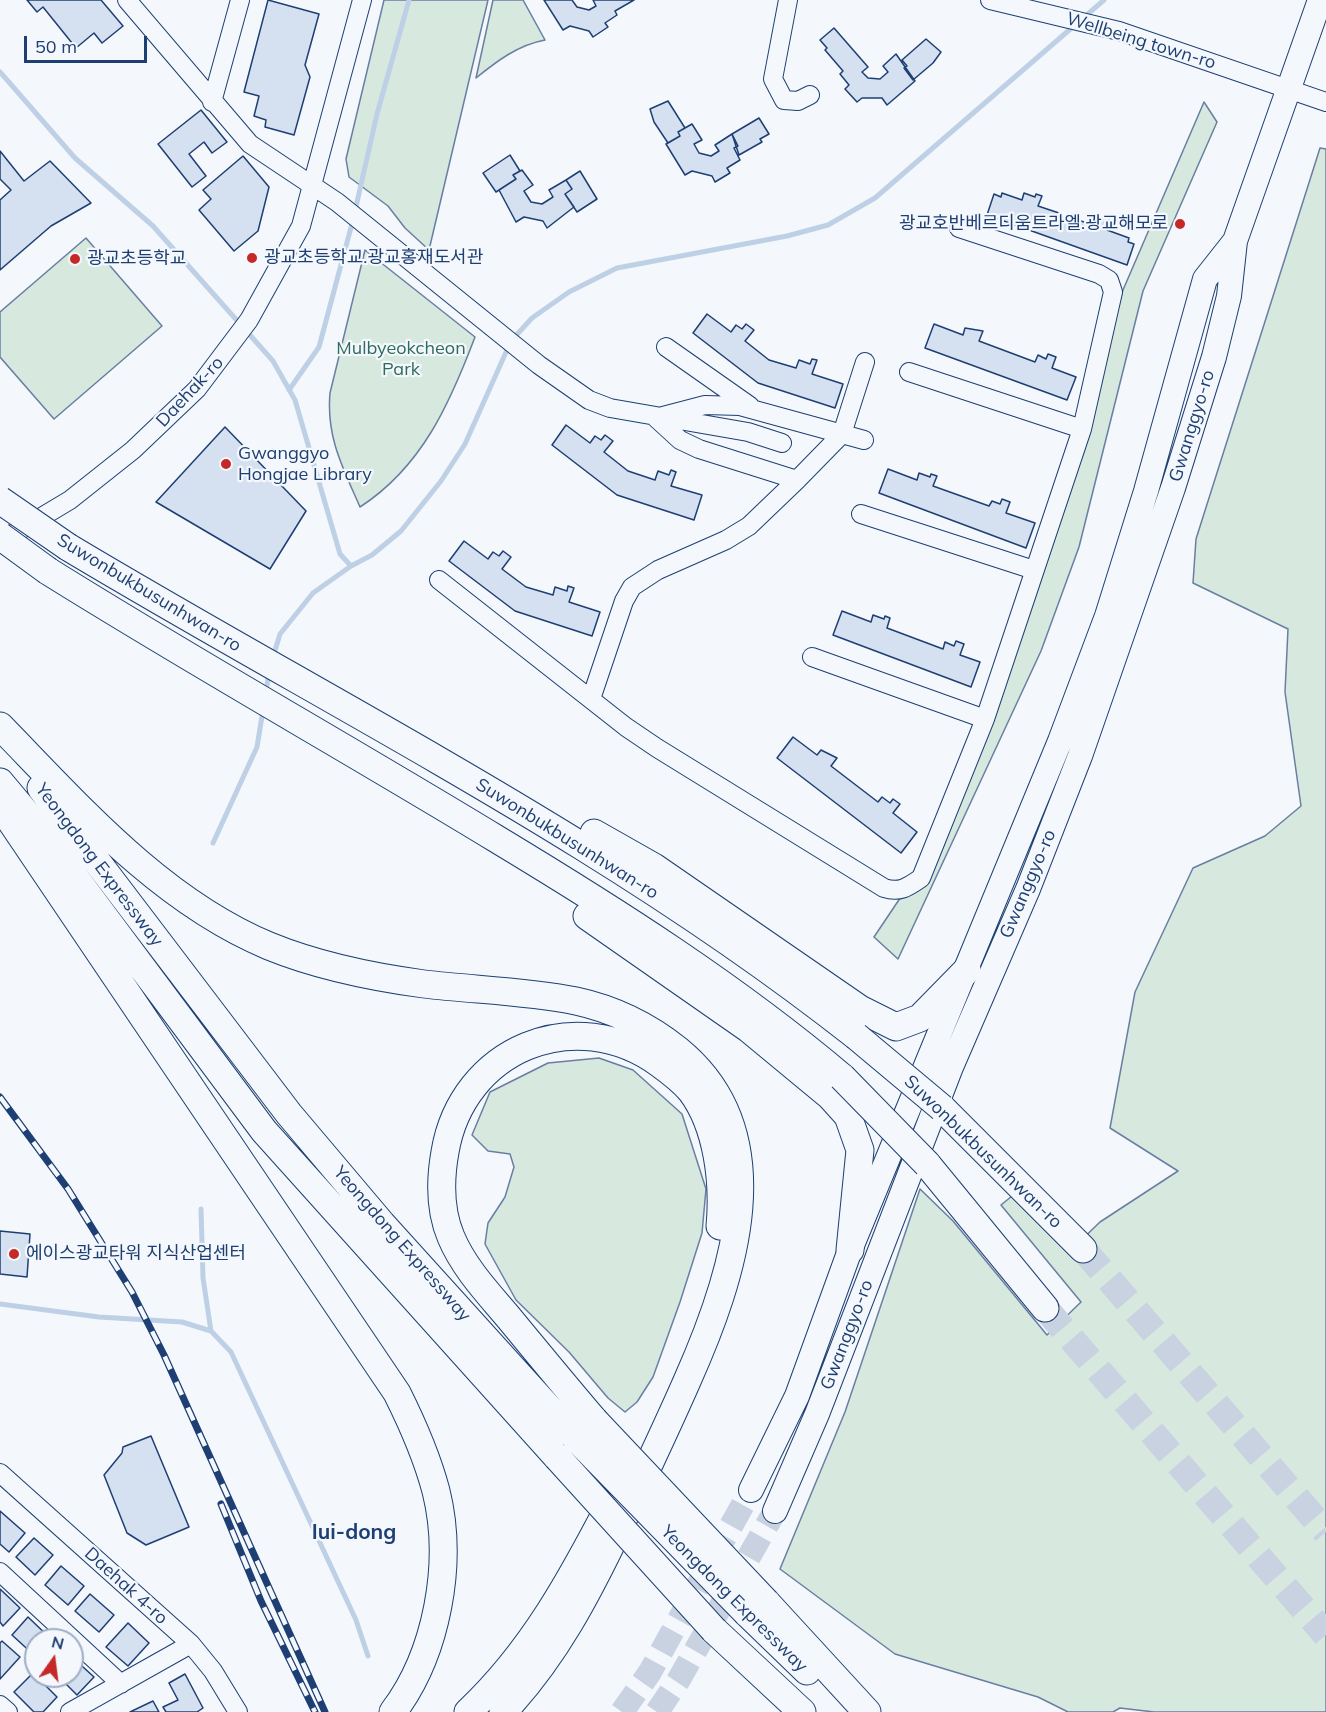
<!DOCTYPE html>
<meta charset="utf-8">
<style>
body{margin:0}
#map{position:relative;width:1326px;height:1712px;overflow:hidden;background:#f4f7fb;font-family:Mulish,sans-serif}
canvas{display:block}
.north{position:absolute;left:24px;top:1628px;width:60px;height:60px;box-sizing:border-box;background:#f4f7fb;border:2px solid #9eadc5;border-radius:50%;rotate:14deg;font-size:16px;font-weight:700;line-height:24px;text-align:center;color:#1d3f73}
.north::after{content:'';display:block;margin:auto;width:21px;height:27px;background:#c62828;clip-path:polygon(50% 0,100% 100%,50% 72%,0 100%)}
.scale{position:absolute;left:24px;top:36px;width:123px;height:27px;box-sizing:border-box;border:3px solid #1d3f73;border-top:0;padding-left:8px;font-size:18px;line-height:21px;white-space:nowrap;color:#1d3f73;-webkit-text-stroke:4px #f4f7fb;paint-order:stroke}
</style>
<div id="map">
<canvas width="1326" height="1712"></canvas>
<div class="north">N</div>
<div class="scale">50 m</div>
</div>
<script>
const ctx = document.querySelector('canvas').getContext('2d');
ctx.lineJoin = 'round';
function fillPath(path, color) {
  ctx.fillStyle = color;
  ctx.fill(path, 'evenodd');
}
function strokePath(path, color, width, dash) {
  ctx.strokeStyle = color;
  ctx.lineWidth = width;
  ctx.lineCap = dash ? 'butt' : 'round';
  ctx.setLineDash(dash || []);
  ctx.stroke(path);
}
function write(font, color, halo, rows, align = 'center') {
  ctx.font = font + ' Mulish,"Noto Sans KR",sans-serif';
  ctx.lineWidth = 4.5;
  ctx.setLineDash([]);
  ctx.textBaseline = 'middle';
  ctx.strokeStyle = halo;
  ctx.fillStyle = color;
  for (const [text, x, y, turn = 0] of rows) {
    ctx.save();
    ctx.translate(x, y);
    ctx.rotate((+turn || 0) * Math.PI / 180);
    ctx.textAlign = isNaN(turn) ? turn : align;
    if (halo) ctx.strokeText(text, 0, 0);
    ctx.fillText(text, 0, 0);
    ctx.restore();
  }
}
const green = new Path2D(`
 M384 0H488L429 250 405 228 388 206 349 177 346 159Z
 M493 0H523L545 40C518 45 497 61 476 78Z
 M1204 102 1217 122 1143 291 1079 547 1041 651 898 959 874 937 925 861 1051 534 1123 290Z
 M1320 148 1326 149V1712H1154L1120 1708 1113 1712H1068L1038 1697 895 1654 780 1569 845 1412 920 1189 953 1221 1047 1335 1081 1302 1001 1205 1018 1191 1069 1252 1100 1222 1178 1171 1110 1128 1135 992 1193 868 1265 836 1301 806 1285 692 1288 629 1193 583 1196 539Z
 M86 238 162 326 54 419 0 357V312Z
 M365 250 475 337C450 403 422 467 360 507 343 468 326 437 330 393Z
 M599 1058 633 1070 682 1114 706 1189 702 1233 680 1302 653 1377 637 1402 625 1412 608 1398 569 1352 516 1300 485 1244 488 1223 505 1197 514 1167 510 1154 488 1151 472 1135 490 1092 548 1063Z`);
fillPath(green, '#d7e8df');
strokePath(green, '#687fa3', 1.5);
strokePath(new Path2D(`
 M1082 19 1104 0
 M0 72 75 158 153 226 273 361 295 400 340 554 351 566
 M355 211 377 114 409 0
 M289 390 319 347 353 220
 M273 657 280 634 313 593 351 566 372 555 401 531 441 481 465 444 511 341 532 318 569 292 617 268 787 236 828 225 875 198 1075 25
 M266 692 269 672
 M213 843 257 747 263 710
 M201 1209 203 1278 211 1331
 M0 1304 99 1317 182 1322 211 1331 231 1352 356 1620 368 1656`), '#bed0e5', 5);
const building = new Path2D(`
 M27 0H101L123 26 102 43 94 33 76 48 43 7 37 12Z
 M268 0 319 14 305 65 310 77 294 135 265 127 266 120 254 116 259 96 244 92Z
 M544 0H572L577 7 589 10 596 6 593 0H634L615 11 617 15 605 23 608 27 593 37 589 31 570 26 563 30Z
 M834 28 868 67 862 72 868 78 880 79 888 72 883 66 896 54 915 81 887 105 882 98H862L857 102 845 89 849 85 840 74 843 71 825 50 827 48 820 40Z
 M926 39 941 52 933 63 913 80 904 68 907 66 902 60Z
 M668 101 685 128 678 132 680 136 668 143 654 122 650 109Z
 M201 110 227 142 212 153 204 142 189 154 206 176 192 187 158 144Z
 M759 118 769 134 760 139 762 142 739 155 732 134Z
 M692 124 702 140 694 144 699 153 711 156 719 151 715 145 732 134 738 146 734 148 740 160 727 168 730 173 715 182 712 176 692 171 685 175 666 144 680 136 678 132Z
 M0 151 24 181 50 161 91 203 51 226 0 270V200L11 190 0 179Z
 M510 155 520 171 513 175 516 179 496 192 483 173Z
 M243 156 269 187 258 231 234 251 199 210 211 199 203 190Z
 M522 170 533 185 524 191 531 202 542 204 553 197 549 190 566 180 572 189 565 194 574 207 547 228 543 221 524 217 516 222 499 190 516 179 513 175Z
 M580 171 597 199 577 212 565 194 572 189 566 180Z
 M1002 193 1022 200 1024 193 1035 197 1036 194 1042 196 1038 206 1059 213 1058 218 1070 222 1072 218 1090 224 1092 218 1101 221 1103 217 1111 220 1107 230 1129 238 1128 242 1134 244 1127 265 987 215 994 194 1001 197Z
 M707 314 731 332 736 325 742 329 746 324 754 330 745 341 769 360 796 368 799 360 810 364 812 359 817 360 812 374 843 384 835 408 758 383 693 333Z
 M934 324 963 335 965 328 983 331 979 341 1035 362 1038 355 1046 359 1048 354 1056 357 1052 368 1076 377 1067 400 925 348Z
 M566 425 590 443 595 436 601 440 605 435 613 441 604 452 628 471 655 480 658 471 669 475 671 470 676 472 671 486 702 495 694 520 617 495 552 445Z
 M225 427 306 511 270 569 156 502Z
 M888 469 917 480 919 473 930 477 931 474 937 476 933 486 989 506 992 501 1000 504 1002 499 1010 502 1006 513 1035 523 1026 548 879 493Z
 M464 541 488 559 493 552 499 556 503 551 511 557 502 569 526 587 553 595 555 587 567 591 568 586 574 588 569 602 600 612 592 636 515 611 449 561Z
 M842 611 871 622 873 615 884 619 885 616 890 618 887 628 943 649 945 642 954 646 956 641 964 644 960 655 980 662 971 687 833 635Z
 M793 737 817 755 821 750 837 758 831 766 878 802 882 797 890 803 893 799 900 804 893 813 917 832 901 853 777 758Z
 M0 1231 30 1234 27 1277 0 1274Z
 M151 1436 189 1527 146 1545 127 1533 104 1475 122 1453 123 1447Z
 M0 1511 25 1533 9 1552 0 1544Z
 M34 1538 53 1555 35 1575 16 1557Z
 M61 1566 84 1586 68 1605 45 1585Z
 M0 1589 20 1608 3 1626 0 1622Z
 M90 1594 114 1615 99 1632 75 1611Z
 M28 1617 52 1640H36V1657L12 1635Z
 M128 1623 149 1643 128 1666 106 1647Z
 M2 1641 20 1657 0 1679V1643Z
 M72 1657 94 1677 77 1695 58 1676H72Z
 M33 1673 57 1697 43 1712H34L14 1692Z
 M185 1674 203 1708 197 1712H166L163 1707 178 1700 169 1683Z
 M153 1701 159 1712H130Z`);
fillPath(building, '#d5e0f0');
strokePath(building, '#1d3f73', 1.5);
strokePath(new Path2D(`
 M622 1712 650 1672 751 1490
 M657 1712 678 1681 775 1511`), '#c9d2e0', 24, [24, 12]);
strokePath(new Path2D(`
 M1083 1249 1326 1532
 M1045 1308 1326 1635`), '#c9d2e0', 27, [27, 14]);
const minor = new Path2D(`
 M127 0 250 144 337 202 539 365 589 400 610 408 748 432 782 443
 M788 0 773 79 784 100 798 101 810 95
 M990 0 1119 31 1326 102
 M212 102 240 0
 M666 347 750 406
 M909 372 1082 429
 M663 416 705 405 740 406 864 440
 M656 418 680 440 699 449 797 480
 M861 514 1034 570
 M0 542 70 500 133 450 197 389 249 320 301 226 362 0
 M439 580 626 727 657 748 884 888C900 893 908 887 921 878L985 719 1082 429 1113 292 1109 280 1099 274 959 228
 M812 657 985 719
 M591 699 624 601 632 587 658 570 726 540 749 526 797 480 842 434 865 362
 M0 1473 191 1644 213 1671 238 1712
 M0 1572 121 1684
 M0 1705 8 1712
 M70 1712 191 1644`);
const major = new Path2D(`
 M751 1490 797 1396 850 1250 1060 741 1107 616 1146 491 1205 279 1235 241
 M775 1511 817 1414 951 1067 1028 889 1080 756 1173 488 1214 357 1229 296 1235 241 1320 0`);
const highway = new Path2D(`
 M68 547C333 706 612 843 856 1036
 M48 571C195 663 347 748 495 838 616 911 734 986 842 1077
 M0 726C80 808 161 901 269 946 318 966 372 977 424 984 475 990 526 991 576 1001 613 1009 648 1026 678 1050 782 1135 733 1278 687 1381 666 1429 643 1477 620 1526 588 1593 555 1657 503 1712
 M0 782 36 825 264 1131 557 1457
 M41 788 289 1114 382 1224 573 1435
 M0 805 397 1393C413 1425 427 1457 436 1491 454 1563 437 1654 393 1712
 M594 833 654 867 860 1009 896 1027 920 1018 967 970
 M587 916 749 1029 830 1096 848 1116 860 1150 850 1250
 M942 1108 1083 1249
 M927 1164 1045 1308
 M594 1420C565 1386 537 1352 509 1318 488 1293 464 1268 451 1237 440 1211 440 1180 445 1152 462 1049 575 1002 660 1064 671 1072 682 1080 691 1091 718 1127 724 1183 720 1226
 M766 1602 867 1712
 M747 1613 807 1671
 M714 1630 802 1712
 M468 1712C532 1652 572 1578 612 1501`);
strokePath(minor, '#1d3f73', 20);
strokePath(major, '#1d3f73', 26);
strokePath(highway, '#1d3f73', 29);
strokePath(minor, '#f4f7fb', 18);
strokePath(major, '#f4f7fb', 24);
strokePath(highway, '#f4f7fb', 27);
const rail = new Path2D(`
 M0 1097 68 1189 132 1292 164 1355 325 1712
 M221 1504 261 1601 315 1712`);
strokePath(rail, '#1d3f73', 7);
strokePath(rail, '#f4f7fb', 4.5, [14]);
const highwayBridge = new Path2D(`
 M0 500 68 547
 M0 536 48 571
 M856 1036 942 1108
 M842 1077 927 1164
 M594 1420 766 1602
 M573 1435 747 1613
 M557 1457 714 1630`);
strokePath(highwayBridge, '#1d3f73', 29, []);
strokePath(highwayBridge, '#f4f7fb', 27);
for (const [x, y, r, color] of [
 [1180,224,6,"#c62828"],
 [252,258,6,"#c62828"],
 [75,259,6,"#c62828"],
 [226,464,6,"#c62828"],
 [14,1254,6,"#c62828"]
]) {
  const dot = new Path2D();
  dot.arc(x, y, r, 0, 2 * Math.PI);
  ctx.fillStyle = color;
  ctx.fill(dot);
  strokePath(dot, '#f4f7fb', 2);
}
write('18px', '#1d3f73', '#f4f7fb', [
 ["Wellbeing town-ro",1141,41,17],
 ["Daehak-ro",190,392,-47],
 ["Gwanggyo-ro",1192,426,-73],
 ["Suwonbukbusunhwan-ro",149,593,31],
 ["Suwonbukbusunhwan-ro",567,839,32],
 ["Yeongdong Expressway",99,865,53],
 ["Gwanggyo-ro",1028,884,-67],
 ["Suwonbukbusunhwan-ro",983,1152,44],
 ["Yeongdong Expressway",402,1244,49],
 ["Gwanggyo-ro",847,1335,-69],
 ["Daehak 4-ro",126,1586,42],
 ["Yeongdong Expressway",734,1599,45]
]);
write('18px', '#1d3f73', '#f4f7fb', [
 ["광교호반베르디움트라엘.광교해모로",1168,224,"right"],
 ["광교초등학교.광교홍재도서관",264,258],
 ["광교초등학교",87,259],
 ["Gwanggyo",238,454],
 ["Hongjae Library",238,475],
 ["에이스광교타워 지식산업센터",26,1254]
], 'left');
write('18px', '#2c6c60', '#f4f7fb', [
 ["Mulbyeokcheon",401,349],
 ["Park",401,370]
]);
write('bold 21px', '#1d3f73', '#f4f7fb', [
 ["Iui-dong",354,1533]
]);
</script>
